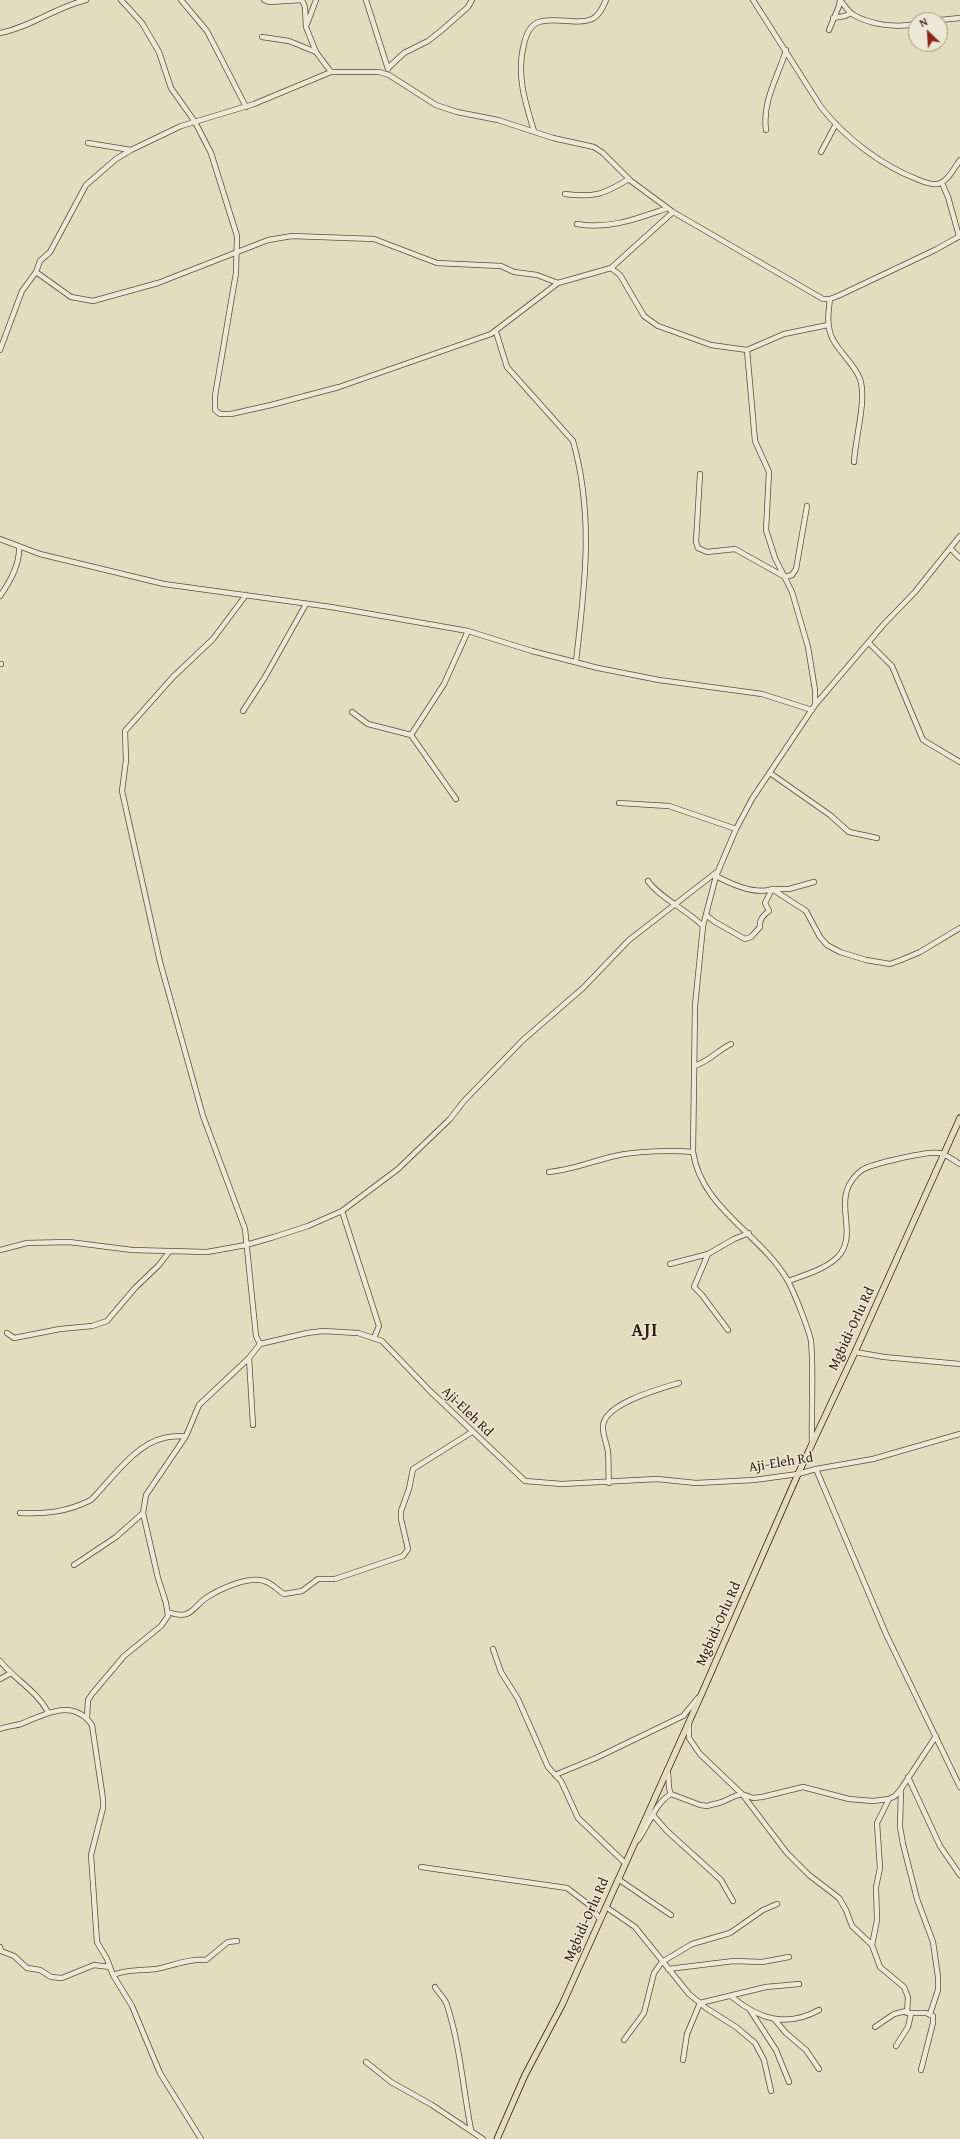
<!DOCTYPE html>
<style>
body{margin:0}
#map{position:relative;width:960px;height:2139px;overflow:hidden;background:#e4dcbf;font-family:"Gentium Book Plus",serif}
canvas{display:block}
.north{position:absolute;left:908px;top:12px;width:40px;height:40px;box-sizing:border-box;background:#ede8d5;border:1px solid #a39585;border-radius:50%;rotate:335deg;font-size:11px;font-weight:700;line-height:16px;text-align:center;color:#34190e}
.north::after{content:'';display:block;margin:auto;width:14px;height:18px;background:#8f2418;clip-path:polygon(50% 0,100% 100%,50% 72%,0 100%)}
</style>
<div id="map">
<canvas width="960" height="2139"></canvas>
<div class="north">N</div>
</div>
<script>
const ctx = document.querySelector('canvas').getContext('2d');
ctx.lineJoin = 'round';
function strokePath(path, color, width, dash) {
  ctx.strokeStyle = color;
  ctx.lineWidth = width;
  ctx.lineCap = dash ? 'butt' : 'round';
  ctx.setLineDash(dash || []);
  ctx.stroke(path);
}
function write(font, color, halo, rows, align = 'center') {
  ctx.font = font + ' "Gentium Book Plus",serif';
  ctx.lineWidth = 3;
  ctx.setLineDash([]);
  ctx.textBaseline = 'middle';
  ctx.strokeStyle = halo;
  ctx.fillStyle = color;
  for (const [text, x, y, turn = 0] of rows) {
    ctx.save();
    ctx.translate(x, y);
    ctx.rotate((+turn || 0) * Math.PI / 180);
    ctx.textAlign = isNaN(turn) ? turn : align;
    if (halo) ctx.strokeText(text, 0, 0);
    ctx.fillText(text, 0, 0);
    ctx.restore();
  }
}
const minor = new Path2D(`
 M121 0 142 23 159 52 171 88 195 122 211 153 237 236 236 273 215 396V410L220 414H231L271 405 339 387 491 334 558 283 611 268 673 212
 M181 0 207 31 246 107
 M264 0 269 2 302 0
 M302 0 305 7 306 27 316 52
 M366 0 388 69
 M753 0 821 107C845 138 882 166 919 180 924 182 932 185 937 184 947 183 954 168 960 160
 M840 0C844 5 848 11 852 14 870 25 896 28 916 24
 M833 18 845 16 851 13
 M940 20 960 18
 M307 24 316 0
 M829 30 839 6 840 0
 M0 33C31 27 56 7 86 0
 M262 37 289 41 316 52 331 72
 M388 68 404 53 428 41 442 30 468 7 472 0
 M766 130C762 101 778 77 786 50
 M534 131C525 102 516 74 524 44 526 35 530 25 539 22 556 16 575 26 592 19 599 16 603 7 606 0
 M88 143 131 150 181 126 254 104 331 72H379L389 75 436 105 457 112 498 120 553 138 594 147 603 153 631 181 673 212 823 299H830L840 295 935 250 960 236
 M821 152 836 124
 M942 183 948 197 959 236
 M565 194C595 198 604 194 629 179
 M577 224C609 230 638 218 668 208
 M611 268 620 275 644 316 658 326 711 345 747 350 784 334 828 325
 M36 272 71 297 93 301 158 283 268 240 292 236 374 239 437 263 501 266 514 272 537 275 558 283
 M830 299C829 308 827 318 829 327 831 347 853 360 860 379 867 400 855 439 854 462
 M496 332 507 367 573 441C594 515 585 586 576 661
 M0 350 22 291 36 272 40 261 50 252 86 185 116 159 131 150
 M747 350 755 441 769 472 766 530 775 558 792 592 808 647 815 690V705
 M700 474 696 542 698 548 707 552 735 549 785 577 792 575 796 569 807 506
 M0 539 40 554 164 584 331 607 468 631 532 651 598 668 659 680 762 694 812 710
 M951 549 960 558
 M246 595 213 639 173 677 125 731 126 760 122 791 160 962 203 1116 245 1229 256 1336 260 1344
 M0 596C10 582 20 565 19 547
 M869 643 892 666 923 740 960 762
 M0 664H1
 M243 711 265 677 306 604
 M352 712 368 724 411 735
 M770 773 830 815 849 832 877 838
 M456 799 411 735 444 684 468 631
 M619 803 669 806 736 829
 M716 876C731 884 756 895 772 889L806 911 820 937 827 945 840 952 866 960 890 964 901 960 920 952 960 928
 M648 881C660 898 687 910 703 926
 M706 915 715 922 745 939 751 937 760 927C759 920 763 915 769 911L765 903 772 889H789L814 882
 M694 1066C707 1063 718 1050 731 1044
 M549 1172C572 1170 593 1161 615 1156 634 1151 674 1150 693 1152
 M342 1211 379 1326 374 1338
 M0 1250 27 1243 69 1242 132 1250 207 1252 246 1245 274 1237 308 1226 342 1211 398 1169 450 1119 464 1101 523 1040 583 988 629 940 718 871
 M708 1254 694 1287 702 1295 728 1330
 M670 1264 708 1254 734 1239 749 1233
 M788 1281C805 1275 830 1268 841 1253 854 1234 840 1210 847 1190 849 1183 856 1174 862 1170 871 1164 927 1151 939 1153 946 1154 953 1160 960 1164
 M7 1333 14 1338 60 1329 92 1326 107 1321 135 1288 159 1265 169 1252
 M855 1352 884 1357 960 1364
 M249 1358 253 1425
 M812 1444C811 1412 814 1372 811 1341 809 1330 794 1292 788 1281 761 1234 701 1208 693 1152L695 1006 703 926 716 876 736 829 752 799 815 705 884 624 915 592 960 536
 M816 1469 886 1634 960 1787
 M609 1483C608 1473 609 1462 608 1452 607 1444 603 1436 603 1428 601 1404 662 1388 679 1383
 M20 1513C46 1514 67 1512 91 1500 111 1480 135 1444 164 1438 171 1436 179 1436 186 1436
 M74 1565 116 1537 143 1513 146 1495 186 1436 199 1405 249 1358 260 1344 307 1333 323 1331 358 1333 382 1341 430 1391 525 1481 562 1484 657 1479 696 1483 754 1480 798 1474 816 1469 873 1459 960 1434
 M168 1612C193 1621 191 1607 209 1596 222 1588 249 1576 264 1581 272 1583 277 1590 284 1594L302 1591 318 1579H335L403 1556 408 1549 401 1519V1511L409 1489 413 1469 472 1432
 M493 1649 501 1672 518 1699 548 1767 561 1781 578 1818 625 1863
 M0 1661C15 1680 36 1690 48 1712
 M0 1679 11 1673
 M87 1718 88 1700 92 1694 124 1656 161 1626 168 1616 166 1603 158 1578 143 1513
 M689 1722V1738L700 1754 742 1794 787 1853 809 1875 839 1898 846 1910 852 1926 872 1945
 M0 1729C7 1726 14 1726 21 1724 45 1714 73 1698 92 1725L103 1799V1808L91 1855 97 1942 107 1959 113 1975 132 2006 160 2073 201 2139
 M667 1770C670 1777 667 1787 671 1794L700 1805 707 1806 722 1802 735 1796 742 1794 753 1798 762 1797 803 1787 849 1799 873 1801 889 1799
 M555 1775 596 1758 683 1716 698 1698
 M908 1777 940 1846 960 1875
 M901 1789 900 1827 903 1844 917 1899 933 1942 938 1977V1990L930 2014
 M653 1815 667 1831 721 1880 733 1901
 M638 1840C649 1825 655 1803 671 1794
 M421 1867 567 1888 588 1904 600 1919
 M618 1879 671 1915
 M606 1907 635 1927 689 1994 706 2008 736 2027 755 2043 764 2060 771 2091
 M0 1947 1 1951 14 1956 27 1968 40 1970 51 1977 62 1978 94 1965 110 1967
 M668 1969 734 1961 762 1962 789 1957
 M113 1975C128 1969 141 1971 156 1969 172 1966 190 1958 206 1960L228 1942 237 1941
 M435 1987C438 1993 445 1998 447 2005 460 2045 463 2088 471 2130
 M732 1997C759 2019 786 2028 819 2010
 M750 2010 776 2050 789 2082
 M775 2020 786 2033 806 2050 819 2069
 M875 2027 894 2014 906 2011
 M624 2040 644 2013 654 1973 662 1962 692 1944 730 1933 763 1910 777 1904
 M896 2046 908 2027 911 2014
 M683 2060 687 2034 700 2003 766 1987 799 1984
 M366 2062 391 2082 432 2105 483 2139
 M921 2070 933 2023V2016L926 2013H907L908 1997 904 1987 880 1967 872 1945 877 1920 876 1887 880 1868 877 1823 889 1799 895 1796 901 1789 936 1736`);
const major = new Path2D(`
 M497 2139 525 2075 562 2005 702 1693 798 1474 855 1352 960 1118`);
strokePath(minor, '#604a3a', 6);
strokePath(major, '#34190e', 7);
strokePath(minor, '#ede8d5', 4.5);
strokePath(major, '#e4dcbf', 5.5);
write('14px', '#34190e', '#ede8d5', [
 ["Mgbidi-Orlu Rd",852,1329,-65],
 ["Aji-Eleh Rd",467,1412,44],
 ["Aji-Eleh Rd",781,1463,-9],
 ["Mgbidi-Orlu Rd",719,1624,-66],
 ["Mgbidi-Orlu Rd",587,1920,-66]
]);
ctx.letterSpacing = '1px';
write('bold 18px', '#34190e', '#ede8d5', [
 ["AJI",645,1331]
]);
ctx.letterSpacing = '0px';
</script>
